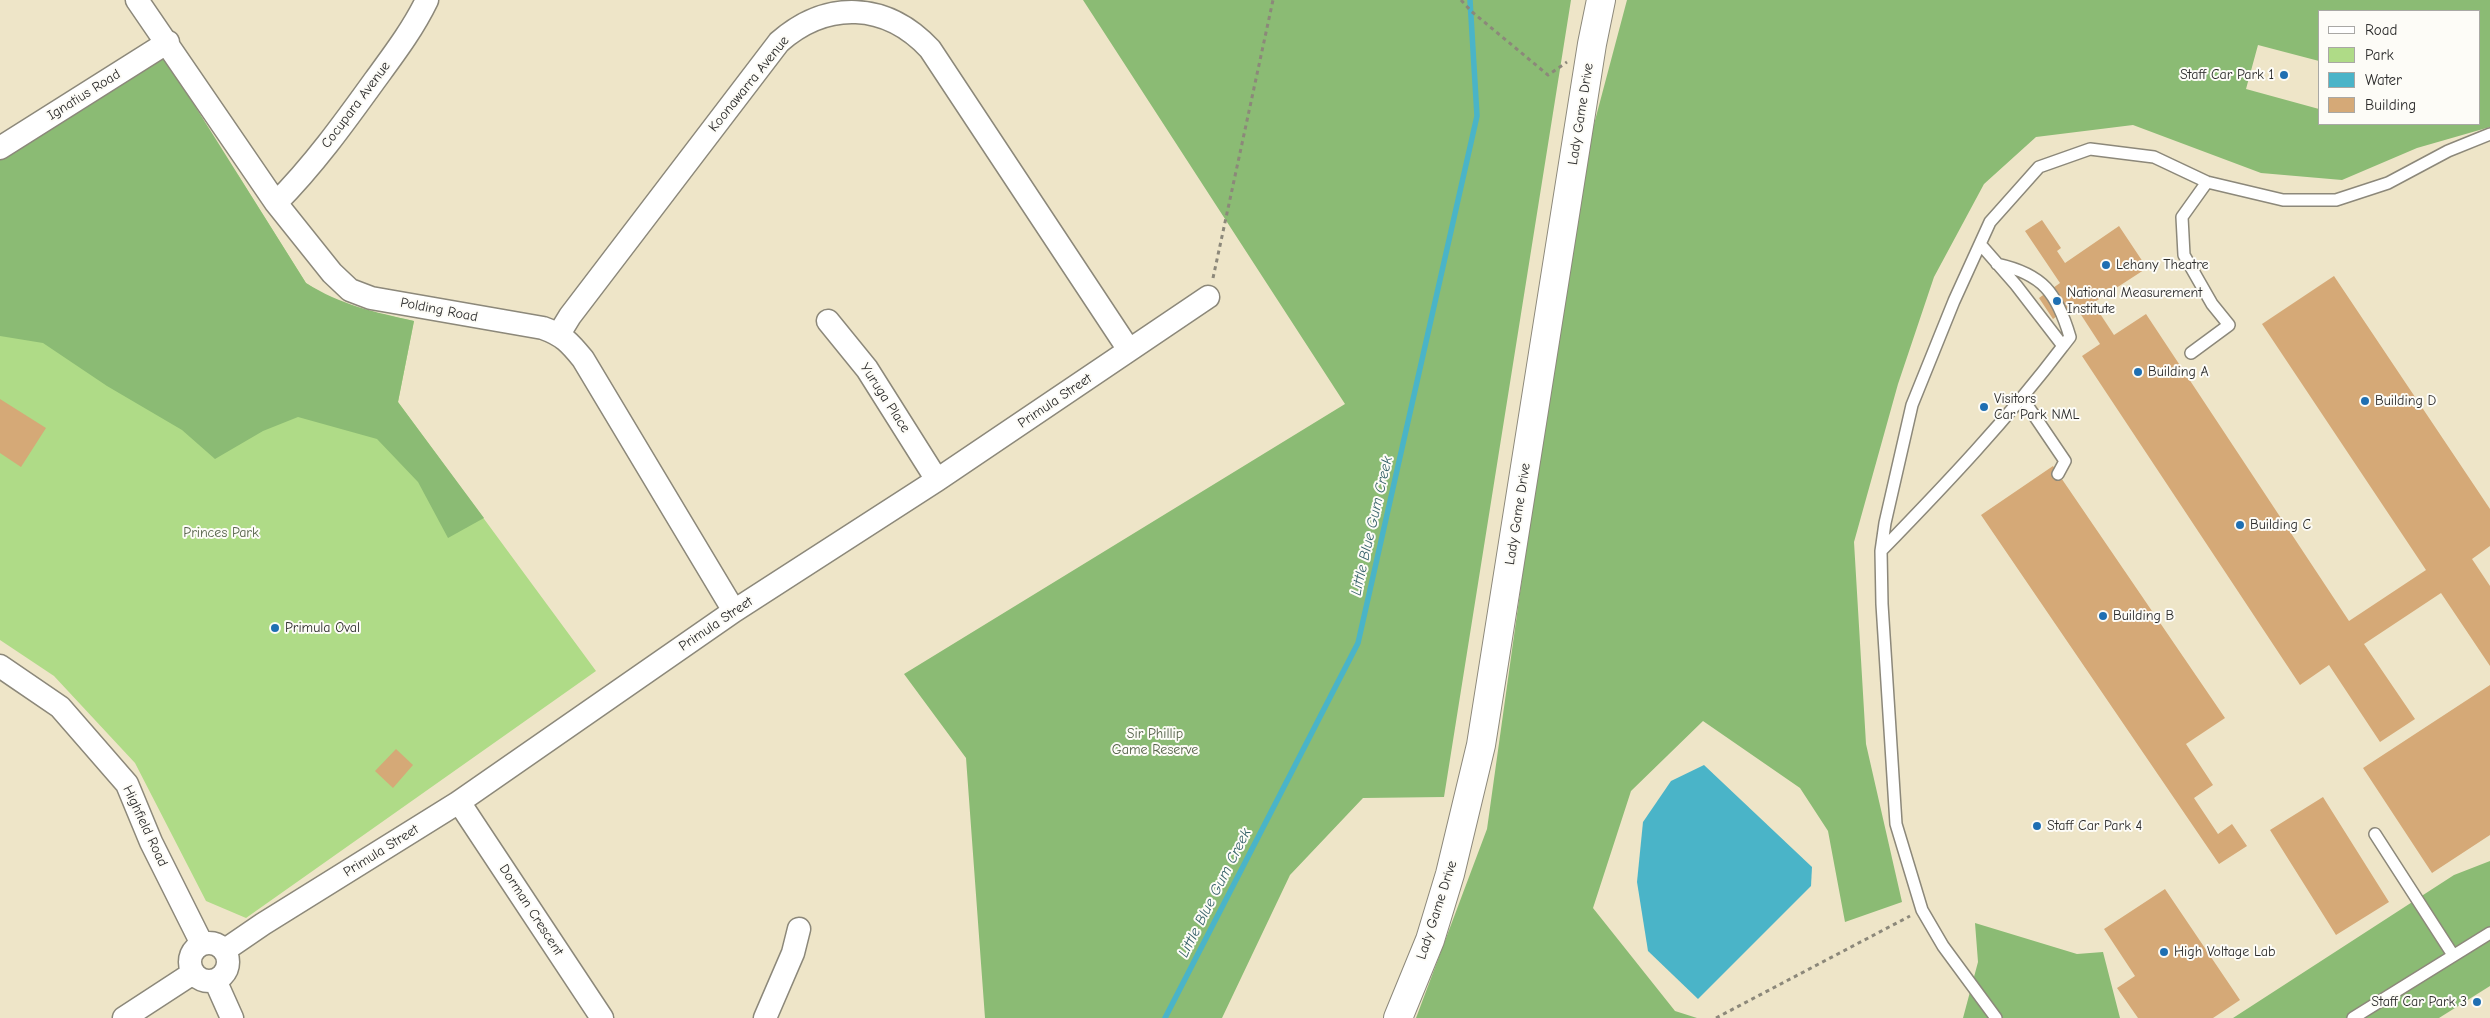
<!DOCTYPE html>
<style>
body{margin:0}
#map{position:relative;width:2490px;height:1018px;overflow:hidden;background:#eee5c8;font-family:"Comic Neue",sans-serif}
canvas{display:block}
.legend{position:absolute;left:2318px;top:10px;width:162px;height:115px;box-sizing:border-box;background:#fdfcf7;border:1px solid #a9a8a5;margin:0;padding:6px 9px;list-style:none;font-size:15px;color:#2b2b2b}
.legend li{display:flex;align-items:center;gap:10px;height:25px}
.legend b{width:25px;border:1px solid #a9a8a5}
</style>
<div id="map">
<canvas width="2490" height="1018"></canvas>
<ul class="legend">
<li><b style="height:6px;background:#fff"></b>Road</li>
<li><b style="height:14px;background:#afdb87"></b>Park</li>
<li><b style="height:14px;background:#4ab4c8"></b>Water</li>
<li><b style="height:14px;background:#d5a977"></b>Building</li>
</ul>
</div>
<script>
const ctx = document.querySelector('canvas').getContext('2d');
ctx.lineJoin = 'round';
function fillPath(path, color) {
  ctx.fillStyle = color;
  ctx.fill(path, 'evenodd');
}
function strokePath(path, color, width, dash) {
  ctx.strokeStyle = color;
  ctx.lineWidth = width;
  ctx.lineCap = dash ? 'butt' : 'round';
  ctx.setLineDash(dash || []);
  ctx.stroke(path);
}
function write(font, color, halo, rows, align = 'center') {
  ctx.font = font + ' "Comic Neue",sans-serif';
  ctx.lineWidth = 4;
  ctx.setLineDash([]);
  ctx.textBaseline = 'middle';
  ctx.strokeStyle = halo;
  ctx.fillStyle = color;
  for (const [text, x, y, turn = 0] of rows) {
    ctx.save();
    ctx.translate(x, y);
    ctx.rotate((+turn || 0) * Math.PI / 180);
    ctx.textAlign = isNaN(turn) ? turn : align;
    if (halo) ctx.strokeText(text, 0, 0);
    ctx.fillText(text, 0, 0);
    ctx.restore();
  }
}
fillPath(new Path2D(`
 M0 159 238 175 306 283 326 296 359 309 414 321 398 402 596 671 246 918 206 901 135 763 54 676 0 640Z`), '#afdb87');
fillPath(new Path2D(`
 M1083 0H1571L1444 797 1363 798 1290 875 1222 1018H985L966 758 904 674 1345 404Z
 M1627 0H2490V127L2417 148 2342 180 2261 173 2133 125 2036 137 1984 184 1934 277 1898 384 1854 542 1866 744 1902 902 1845 922 1828 831 1800 788 1703 721 1631 791 1593 908 1675 1011 1697 1018H1416L1487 829 1576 192ZM2319 11H2479V124H2319V109L2246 89 2258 45 2319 61Z
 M163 55 306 283C341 305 374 312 414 321L398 402 484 518 448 538 418 482 377 439 298 417 263 431 215 459 182 430 107 386 43 343 0 336V159Z
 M2490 861V986L2439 1018H2233L2454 875Z
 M1975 923 2077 954 2103 952 2120 1018H1963L1978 962Z`), '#8bbb74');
fillPath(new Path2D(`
 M1704 765 1812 867 1811 886 1698 999 1648 951 1637 882 1643 822 1671 781Z`), '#4ab4c8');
strokePath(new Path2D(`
 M1165 1018 1358 643 1477 116 1470 0`), '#4ab4c8', 5.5);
fillPath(new Path2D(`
 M2042 220 2061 248 2057 251 2065 263 2119 226 2147 268 2093 303 2114 335 2146 314 2349 621 2426 570 2262 324 2334 276 2490 509V546L2472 559 2490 586V666L2441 593 2364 644 2415 719 2380 742 2329 665 2300 685 2082 356 2100 344 2074 304 2053 319 2039 298 2060 283 2025 231Z
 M0 399 46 428 21 467 0 453Z
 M2053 466 2225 718 2186 744 2213 785 2194 798 2218 834 2232 824 2247 846 2219 864 1981 515Z
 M2490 685V835L2432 873 2363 768Z
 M396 749 413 765 393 788 375 771Z
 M2323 797 2389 902 2336 935 2270 830Z
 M2165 889 2240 1000 2213 1018H2138L2117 988 2135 976 2104 929Z`), '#d5a977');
const lane = new Path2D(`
 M1997 264C2043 274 2057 293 2070 337L2063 346
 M2191 353 2229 325 2212 304 2184 255 2182 217 2207 182
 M2023 399 2065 461 2058 474
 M1881 551C1945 485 2007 420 2063 346L2016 285 1981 245
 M2375 834 2453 955
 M1996 1018 1943 946 1922 910 1896 824 1882 604 1881 551 1885 523 1912 405 1954 301 1990 222 2039 167 2090 149 2154 157 2207 182 2283 200H2336L2388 183 2448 151 2490 134
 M2353 1018 2490 933`);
const street = new Path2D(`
 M137 0 276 203 332 273 350 290 371 298 543 328C563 335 570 343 583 359L734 611
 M0 148 168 42
 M276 203C313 166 344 123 375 80 394 54 413 29 427 0
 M828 321 867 369 937 480
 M559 334 570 316 779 42C827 0 886 2 930 49L1129 350
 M0 666 60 707 127 784 151 842 202 944
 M459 802 602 1018
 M190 962a19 19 0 1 1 38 0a19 19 0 1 1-38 0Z
 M225 950 263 924 459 802 734 611 937 480 1208 297
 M215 980 232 1018
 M124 1018 193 973
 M765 1018 793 953 799 929`);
const secondary = new Path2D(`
 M1398 1018 1430 940 1450 874 1481 745 1592 44 1601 0`);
strokePath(lane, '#8c887a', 14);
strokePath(street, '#8c887a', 25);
strokePath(secondary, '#8c887a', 30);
strokePath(new Path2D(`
 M1461 0 1471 11 1548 75 1567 62
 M1213 278 1273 0
 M1716 1018 1910 916`), '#8c887a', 3, [4, 4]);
strokePath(lane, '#fff', 11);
strokePath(street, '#fff', 22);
strokePath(secondary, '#fff', 28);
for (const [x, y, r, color] of [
 [2284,75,5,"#1f6fb2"],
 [2106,265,5,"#1f6fb2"],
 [2057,301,5,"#1f6fb2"],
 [2138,372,5,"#1f6fb2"],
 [2365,401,5,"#1f6fb2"],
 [1984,407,5,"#1f6fb2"],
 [2240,525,5,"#1f6fb2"],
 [2103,616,5,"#1f6fb2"],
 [275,628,5,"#1f6fb2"],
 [2037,826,5,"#1f6fb2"],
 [2164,952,5,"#1f6fb2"],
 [2477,1002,5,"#1f6fb2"]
]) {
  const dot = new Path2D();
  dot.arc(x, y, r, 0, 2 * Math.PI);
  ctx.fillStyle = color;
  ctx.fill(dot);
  strokePath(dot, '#fdfcf7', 2);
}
write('14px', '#2b2b2b', '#fdfcf7', [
 ["Staff Car Park 1",2274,75,"right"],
 ["Lehany Theatre",2116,265],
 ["National Measurement",2067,293],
 ["Institute",2067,309],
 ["Building A",2148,372],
 ["Visitors",1994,399],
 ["Car Park NML",1994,415],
 ["Building D",2375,401],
 ["Building C",2250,525],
 ["Building B",2113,616],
 ["Primula Oval",285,628],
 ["Staff Car Park 4",2047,826],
 ["High Voltage Lab",2174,952],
 ["Staff Car Park 3",2467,1002,"right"]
], 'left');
write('14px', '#2b2b2b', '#fdfcf7', [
 ["Koonawarra Avenue",749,84,-51],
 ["Ignatius Road",84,95,-32],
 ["Cocupara Avenue",356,105,-53],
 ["Lady Game Drive",1581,114,-81],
 ["Polding Road",439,310,11],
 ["Yuruga Place",885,398,57],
 ["Primula Street",1055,401,-34],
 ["Lady Game Drive",1518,514,-81],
 ["Primula Street",716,624,-34],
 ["Highfield Road",145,826,65],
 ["Primula Street",381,851,-32],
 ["Dorman Crescent",531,910,57],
 ["Lady Game Drive",1437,910,-72]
]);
write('14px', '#536047', '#fdfcf7', [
 ["Princes Park",221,533],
 ["Sir Phillip",1155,734],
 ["Game Reserve",1155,750]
]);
write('italic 15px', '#37626a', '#fdfcf7', [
 ["Little Blue Gum Creek",1372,526,-77],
 ["Little Blue Gum Creek",1215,893,-63]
]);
</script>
